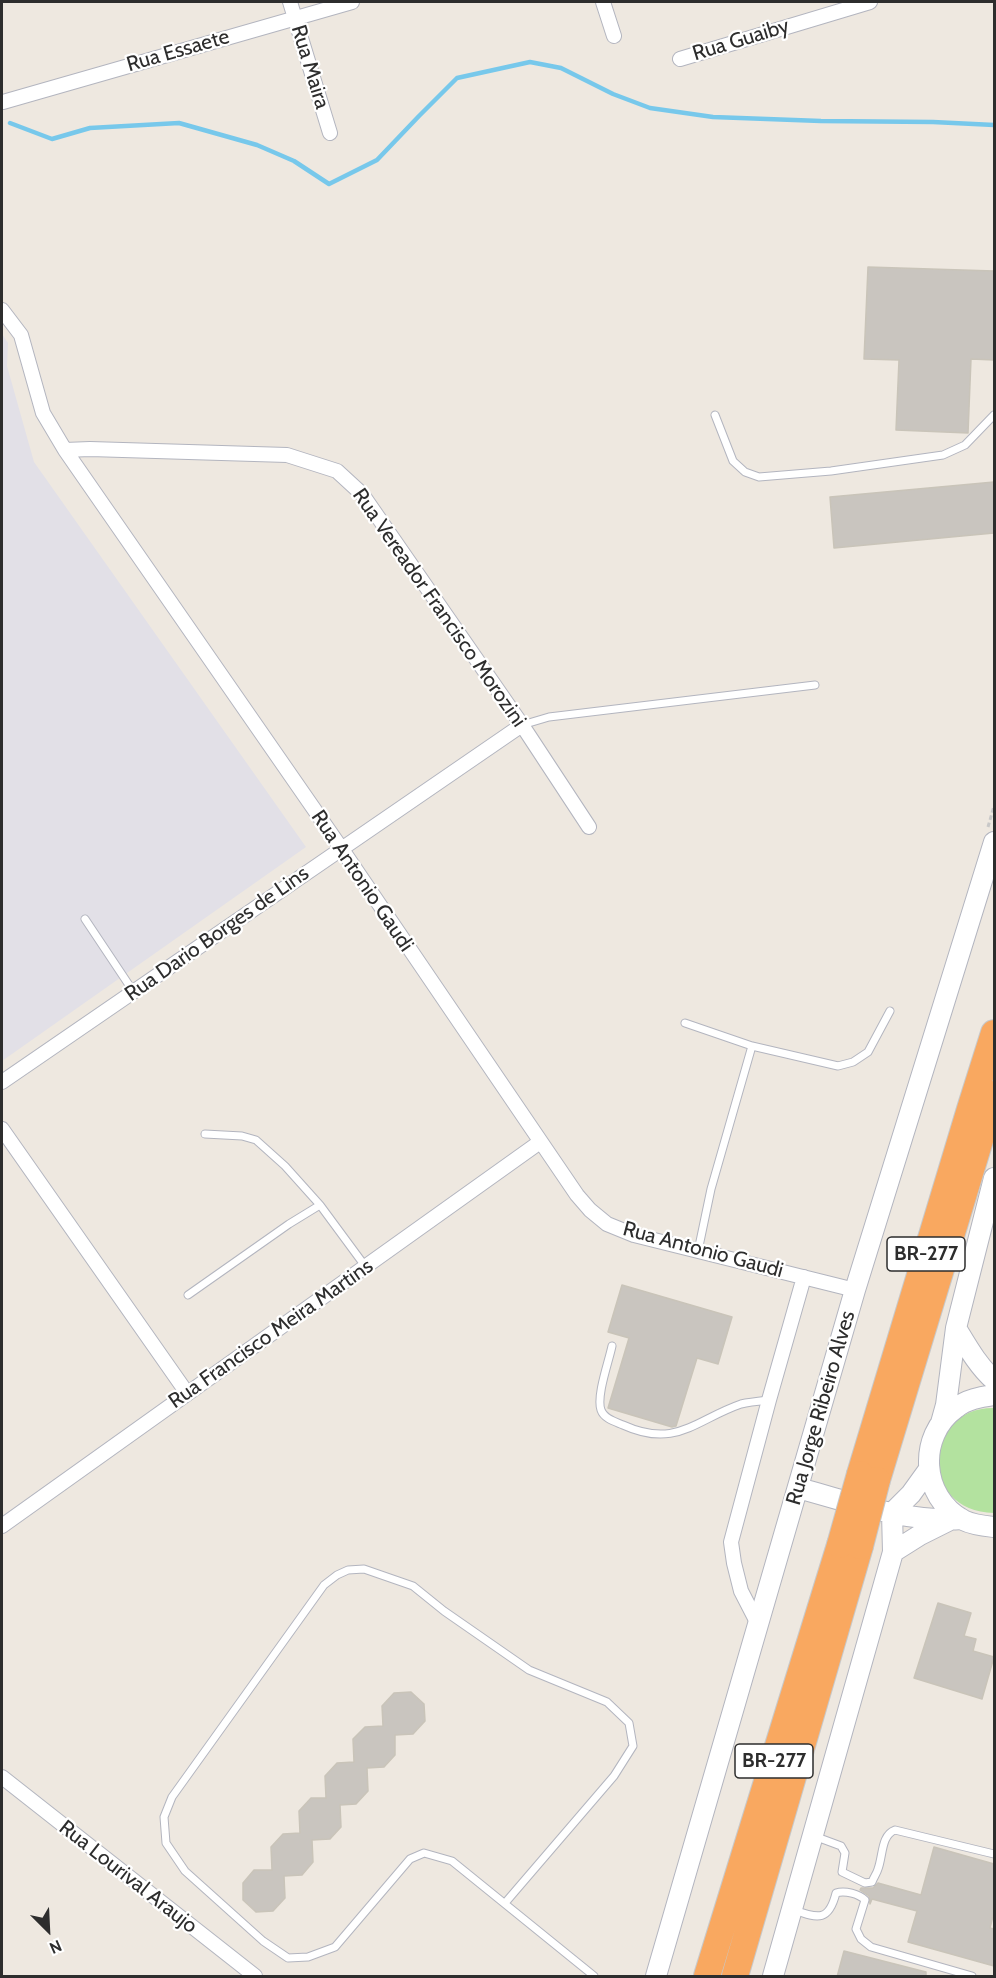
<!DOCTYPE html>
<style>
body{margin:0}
#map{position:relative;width:996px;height:1978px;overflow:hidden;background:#eee8e0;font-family:Cabin,sans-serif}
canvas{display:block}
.frame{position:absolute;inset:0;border:3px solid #2d2d2d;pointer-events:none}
.north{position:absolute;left:18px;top:1900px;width:60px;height:60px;-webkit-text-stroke:4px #fff;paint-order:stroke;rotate:156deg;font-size:16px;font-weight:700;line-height:24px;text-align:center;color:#2d2d2d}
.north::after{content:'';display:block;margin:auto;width:21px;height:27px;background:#2d2d2d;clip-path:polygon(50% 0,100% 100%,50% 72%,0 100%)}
</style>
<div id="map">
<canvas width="996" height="1978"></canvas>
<div class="frame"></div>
<div class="north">N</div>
</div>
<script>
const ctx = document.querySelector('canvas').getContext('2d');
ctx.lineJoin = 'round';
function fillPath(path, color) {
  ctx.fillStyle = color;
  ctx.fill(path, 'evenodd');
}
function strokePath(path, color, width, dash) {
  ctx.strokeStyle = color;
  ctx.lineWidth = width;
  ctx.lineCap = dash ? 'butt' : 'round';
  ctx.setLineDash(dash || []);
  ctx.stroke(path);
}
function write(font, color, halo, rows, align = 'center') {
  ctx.font = font + ' Cabin,sans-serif';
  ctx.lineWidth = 4.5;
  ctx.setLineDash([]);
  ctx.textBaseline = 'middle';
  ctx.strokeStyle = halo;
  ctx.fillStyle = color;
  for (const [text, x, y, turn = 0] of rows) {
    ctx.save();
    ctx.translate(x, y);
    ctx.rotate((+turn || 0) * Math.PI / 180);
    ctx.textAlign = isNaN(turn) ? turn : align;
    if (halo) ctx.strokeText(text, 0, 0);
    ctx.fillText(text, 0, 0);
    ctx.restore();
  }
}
fillPath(new Path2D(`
 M2 334 8 343 7 366 34 462 306 847 2 1061Z`), '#e2e0e7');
fillPath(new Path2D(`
 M994 1408V1513C916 1511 922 1407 994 1408Z`), '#b3e29f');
strokePath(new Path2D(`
 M10 123 52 139 90 128 179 123 257 145 294 161 329 184 377 160 419 116 457 78 530 62 561 68 613 94 650 108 713 117 821 121 933 122 994 125`), '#77c8eb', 4.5);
const building = new Path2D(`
 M868 267 994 271V360L971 359 968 433 896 430 899 360 864 359Z
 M994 482V533L834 548 830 497Z
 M622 1285 732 1317 718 1364 697 1358 676 1426 672 1427 608 1408 629 1338 608 1332Z
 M938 1603 971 1613 964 1636 976 1639 973 1651 994 1657 982 1699 914 1678Z
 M411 1692 424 1704 425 1721 413 1734 395 1735V1755L384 1767 367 1768 368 1791 356 1804 340 1805 341 1827 330 1839 312 1840 313 1862 302 1875 284 1876 285 1898 273 1911 256 1912 243 1900V1883L254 1870H272L271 1847 283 1834 300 1833 299 1811 311 1798H326L325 1776 337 1763 354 1762 353 1739 365 1727 383 1726 382 1706 394 1693Z
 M934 1847 994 1864V1912L990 1928 994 1929V1966L908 1942 917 1911 872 1899 870 1904 869 1896 860 1890 861 1888H873L878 1883 921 1895Z
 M844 1951 926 1972V1977H837Z`);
fillPath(building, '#c9c5bf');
strokePath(building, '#c9c4b9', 1.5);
const service = new Path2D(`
 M715 415 733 461 745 472 759 477 831 471 943 455 965 445 994 415
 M522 725 549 717 815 685
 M85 919 133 991
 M685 1023 752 1046 838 1066 853 1062 868 1052 890 1011
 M205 1134 242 1136 256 1140 285 1166 320 1205 365 1266
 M698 1251 711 1189 752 1046
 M188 1295 289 1224 320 1205
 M612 1346C609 1361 596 1396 601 1410 604 1419 616 1422 623 1425 676 1449 695 1420 741 1404 750 1402 760 1401 769 1400
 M814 1836 841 1846 845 1853 842 1872 865 1883 872 1882C874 1877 877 1873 878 1869 883 1856 881 1835 895 1830L994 1854
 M505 1903 614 1776 633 1746 629 1723 607 1702 529 1670 444 1611 413 1586 364 1569 348 1570 337 1575 324 1585 172 1797 164 1817 166 1843 185 1871 263 1941 288 1958 308 1957 335 1947 410 1859 424 1853 452 1861 594 1976
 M794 1910C819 1919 829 1921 836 1893 845 1890 859 1894 865 1900L856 1929 861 1939 871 1947 972 1976`);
const minor = new Path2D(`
 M290 2 330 133
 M603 2 614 36
 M680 59 870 2
 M3 102 352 2
 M2 310 21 335 43 413 65 450 341 848 577 1195 590 1210 607 1224 634 1235 855 1290
 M65 450 90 449 287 455 337 471 362 494 522 725 589 827
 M2 1082 522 725
 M2 1129 187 1393
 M2 1526 540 1142
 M757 1622 741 1591 734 1563 731 1542 769 1400 804 1277
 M2 1777 255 1976`);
const secondary = new Path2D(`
 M956 1328C967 1346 978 1366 994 1380
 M994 1395C981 1397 967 1399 956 1408 917 1436 921 1497 963 1520 973 1525 984 1526 994 1527
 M941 1423 946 1405 956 1328 994 1178
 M798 1488C851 1502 906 1523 962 1519
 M892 1513 911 1494 929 1469
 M893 1552 920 1535 948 1521
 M656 1976 855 1290 994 842
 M773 1976 893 1552 892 1513`);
const motorway = new Path2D(`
 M860 1474 970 1109 994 1033
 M877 1480 994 1094
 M707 1976 840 1545
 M735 1976 860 1546`);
strokePath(service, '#b3b5bf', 9);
strokePath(minor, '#b3b5bf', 16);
strokePath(secondary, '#b3b5bf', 22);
strokePath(motorway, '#c8c8c8', 28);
strokePath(new Path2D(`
 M988 827 994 806`), '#c8c8c8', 3, [4.5, 3]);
strokePath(service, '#fff', 7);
strokePath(minor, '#fff', 14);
strokePath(secondary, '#fff', 20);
strokePath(motorway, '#f9a860', 26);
const motorwayBridge = new Path2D(`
 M840 1545 860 1474
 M860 1546 877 1480`);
strokePath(motorwayBridge, '#c8c8c8', 28, []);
strokePath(motorwayBridge, '#f9a860', 26);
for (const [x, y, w] of [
 [926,1254,78],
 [774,1761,78]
]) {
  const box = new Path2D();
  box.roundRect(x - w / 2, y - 17, w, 34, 4.5);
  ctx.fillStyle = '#fff';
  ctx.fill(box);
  strokePath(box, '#2d2d2d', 1.5);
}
write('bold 20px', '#2d2d2d', null, [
 ["BR-277",926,1254],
 ["BR-277",774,1761]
]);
write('21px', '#2d2d2d', '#fff', [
 ["Rua Guaiby",741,40,-17],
 ["Rua Essaete",178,51,-16],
 ["Rua Maira",310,67,73],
 ["Rua Vereador Francisco Morozini",439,608,55],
 ["Rua Antonio Gaudi",362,881,56],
 ["Rua Dario Borges de Lins",217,934,-35],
 ["Rua Antonio Gaudi",703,1250,15],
 ["Rua Francisco Meira Martins",271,1334,-35],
 ["Rua Jorge Ribeiro Alves",821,1408,-74],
 ["Rua Lourival Araujo",128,1877,38]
]);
</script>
